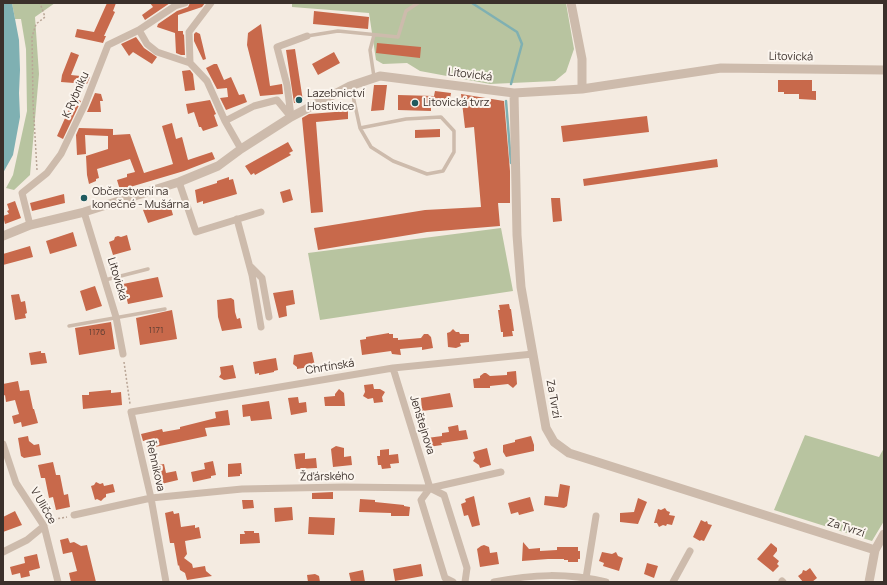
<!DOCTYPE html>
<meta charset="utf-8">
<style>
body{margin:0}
#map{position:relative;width:887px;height:585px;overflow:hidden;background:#f4ebe1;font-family:Manrope,sans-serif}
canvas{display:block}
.frame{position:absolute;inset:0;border:4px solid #3b302b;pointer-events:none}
</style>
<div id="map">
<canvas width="887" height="585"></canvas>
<div class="frame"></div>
</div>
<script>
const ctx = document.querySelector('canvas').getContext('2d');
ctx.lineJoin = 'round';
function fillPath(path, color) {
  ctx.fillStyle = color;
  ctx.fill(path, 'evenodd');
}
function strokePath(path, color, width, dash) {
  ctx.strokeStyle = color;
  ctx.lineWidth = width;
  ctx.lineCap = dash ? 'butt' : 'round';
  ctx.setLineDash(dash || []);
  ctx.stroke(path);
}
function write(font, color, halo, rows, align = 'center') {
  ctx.font = font + ' Manrope,sans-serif';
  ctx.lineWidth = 4;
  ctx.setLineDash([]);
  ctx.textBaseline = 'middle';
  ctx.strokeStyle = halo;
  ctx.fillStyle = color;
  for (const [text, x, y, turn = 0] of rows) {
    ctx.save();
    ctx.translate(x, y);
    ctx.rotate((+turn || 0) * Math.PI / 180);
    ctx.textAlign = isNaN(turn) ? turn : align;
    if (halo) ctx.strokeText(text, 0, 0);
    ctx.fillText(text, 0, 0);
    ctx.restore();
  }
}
fillPath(new Path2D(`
 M12 3H55L35 17 39 74 30 175 14 190 6 188 13 175 27 111 26 49 21 19H15Z
 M292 3H566L574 49 566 72 555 81 490 84 420 71 407 63 383 64 376 60 369 13 292 7Z
 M501 228 513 291 320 320 308 253Z
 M805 435 879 457 884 448V521L872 541 774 510Z`), '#b8c4a0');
fillPath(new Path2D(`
 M3 3H12L19 40 20 70 19 93 20 117 13 155 3 173Z`), '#7fb0b2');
strokePath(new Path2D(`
 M472 3 517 32 522 44 511 84
 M506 101 511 163`), '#7fb0b2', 2.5);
fillPath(new Path2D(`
 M107 3H116L113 11 115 12 104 36H106L103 43 75 37 77 29 94 32Z
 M150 3H170L145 20 142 15 153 7Z
 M190 3H205L202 7 178 15V31H183V35L184 34 185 55H181L176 53 175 33 157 27 158 24 177 11 188 7Z
 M314 11 369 17 368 29 313 24Z
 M261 24 270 86 282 84 283 94 260 96 247 45 248 33Z
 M196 32 200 34 206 59 203 60 194 41V34Z
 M136 37 144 48 157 57 152 64 133 52 129 56 121 44Z
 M377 43 421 47 420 58 376 53Z
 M295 49 303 101 294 103 286 50Z
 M71 52 79 55 71 75 90 77 87 84 61 82 62 75Z
 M334 52 340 63 318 75 312 64Z
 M214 64H217L224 80 231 77 239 95 244 94 247 102 226 110 220 98 228 97 227 88 217 89 206 68Z
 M190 70 193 74 195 90 185 91 182 71Z
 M778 80H812V91H816V100L799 99V94H784V92H778Z
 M374 85H387L384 110 371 111Z
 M435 91 451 93 449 105 431 102V111L398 110V95L434 96Z
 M95 93 101 94 103 101H100L101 112H87Z
 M461 94 504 101 510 171V203H498L500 226 427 232 318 250 314 228 425 210 481 207 474 127 465 128Z
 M74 98 81 101 63 139 57 136Z
 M210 100 216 114 214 115 218 126 203 131 201 127H199L194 112 188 114 186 104Z
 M348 111V119L316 122 323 212 311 213 302 118 309 114Z
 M647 116 649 132 563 142 561 126Z
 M172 123 176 139 182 137 188 160 212 152 215 159 184 171 120 190 117 180 127 177V174L135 172 130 159 97 169 99 178 96 179V181L89 184 87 175 86 156 108 149V136L85 135 86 154 77 155 76 135 79 128 113 129V135L130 134 144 173 173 164 162 126Z
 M440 129V137L415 138V130Z
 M288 142 293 151 289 153 291 155 255 175 254 173 251 175 245 166Z
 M717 159 718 167 584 186 583 179Z
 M229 177V180L233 179 237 194 203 204V201L197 203 195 190 217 183V181Z
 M290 189 293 200 283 203 280 192Z
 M64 194 65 203 32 211 30 203Z
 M551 198H560L562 221 553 222Z
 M15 201 21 218 5 224 3 216 9 214 7 211 9 210 7 204Z
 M169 201 173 215 148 223 143 210Z
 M73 232 77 246 50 254 46 241Z
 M127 235 131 250 113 255 109 242 114 240 115 237 118 236 121 237Z
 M30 246 33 257 3 265V254Z
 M158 277 163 297 128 304 123 284Z
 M95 286 102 306 86 311 80 291Z
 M293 290 295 304 286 306 287 316 279 318 273 293Z
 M19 294 21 302 25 301 27 313 25 314 26 318 15 320 11 295Z
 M231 298 234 300 235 312 237 319 240 318 242 328 222 331 218 317 217 300Z
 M509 304 510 309H511L514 331H512L513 336 503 337V332H501L498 310H500L499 305Z
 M172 310 177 339 140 345 136 318Z
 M111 322 115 349 79 355 75 328Z
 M453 329 456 332H459L460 334H469V342L460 343 461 346 456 348 448 347 447 333 450 332Z
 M389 333V334H393V338H398V340L421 338 424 334H428L431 337 433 348 422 350V347L400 349 401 355 392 354 391 351 362 355 360 340 366 339V337Z
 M41 351V353H45L47 363 31 365 29 353Z
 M312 352 315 366 297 369V367L293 364 294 355Z
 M276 358 278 370 274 371V372L259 375V373L255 374 253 362Z
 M233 365 236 378 224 380 219 377 221 374 220 367Z
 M516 371 517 384 513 388 508 384 490 386V388H474L473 379 480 378V376L484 373H486L490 376 507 375V372Z
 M18 381 20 391 29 390 33 409H34L38 423 22 427 21 422 14 424 12 416 19 414 15 400 6 402 5 395 3 396V384Z
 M373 384 374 389H380L385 392 382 397 383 402 374 403 373 398 368 399 363 396 365 392 364 385Z
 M339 389 344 393 345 406H325L324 397 335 396V394Z
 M111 390V393L121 392 122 405 83 409 82 395H89V392Z
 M450 393 453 407 422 411 421 398Z
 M298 397 299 403 306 402 307 412 291 415 288 398Z
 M269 401 272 419 251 421 250 416 243 417 242 405Z
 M228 410 230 425 205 428 207 436 155 447 153 439 143 441 141 434 162 429 163 432 180 429V427L216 418 215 412Z
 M458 425 459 431 466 430 468 439 441 443 442 445 428 447 427 438 442 436V433L449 432 448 427Z
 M28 436 29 441 34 445 39 444 41 455 24 458 21 456 18 438Z
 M531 436 534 445V451L506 457 503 452V445L515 442V440Z
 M336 446 344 448V457L351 456 352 465 333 467 331 449Z
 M487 448 491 465 480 468 479 465 473 461 475 458 473 452Z
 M389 449V455L398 454 399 463 390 464 391 468 382 469 381 465H378L377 456H380V450Z
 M305 453V459L316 458 317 468 296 469 294 454Z
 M213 461 216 475 211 476V478L193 482 191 472 205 469 204 463Z
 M53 462 56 475H60L64 495 68 494 70 507 56 510 53 497 49 498 45 478H41L38 465Z
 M241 463 242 474H240V476L228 477V464Z
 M164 464 166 473 176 471 178 480 157 485 153 466Z
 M96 482 100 484 103 483 104 486 113 484 115 492 106 494V497L104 498 101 501 97 499 95 500 91 486 94 485Z
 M560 484 570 486 567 506 564 508 544 505 545 496 558 497Z
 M333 492V499H312V493Z
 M474 496 480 525 472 527 468 515 464 516 461 504 466 502 465 499Z
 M530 497 534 511 519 515 518 512 511 514 508 503Z
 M638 498 647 502 638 524 620 522V513L634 512Z
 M360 499 375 500V502L404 505V506L410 507 409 516H391V513L359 512Z
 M242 500H253L254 508 243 509Z
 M292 507 293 520 275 522 274 508Z
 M665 508 667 511 670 512 669 515 675 516 672 525 667 524 666 526 663 525 659 527 657 523H654L658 509 661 510Z
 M15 511 22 525 3 532V517Z
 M173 511 174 514 179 513 181 527 195 525V528L199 527 201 538 185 541 187 554 184 558 192 564 193 568 205 566 206 571 212 576 187 580 185 573 180 570 179 565 178 566 174 543H170L165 513Z
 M309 517 335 518 334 535 308 534Z
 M701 520 705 522 707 521 708 524 712 525 704 541 701 540 700 541 693 537Z
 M244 531H254V533H259L260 543 240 544V534H245Z
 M68 538 70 543 74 542 81 546 87 545 96 582H80L79 581 71 582 69 573 77 571 72 552 63 554 60 540Z
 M523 542 529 549 540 548V551L557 550V547H578V551H580V559H578V562H568V560H564V559H548L522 561Z
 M771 543 777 548V551L773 556 779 561 777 564 779 566 773 572 757 559Z
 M484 545 489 547 490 553 497 552 499 564 480 567 477 549 481 546Z
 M602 552 612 554 616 552 618 556 623 558 619 571 603 566 604 563 599 561Z
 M37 554 40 568 29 571 30 576 21 578 20 573 12 575 10 567 25 563 24 557Z
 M647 563 658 566 654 578 644 574Z
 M421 564 423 576 395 581 393 569Z
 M810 568 817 578 812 582H803L798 576 802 573 803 570 806 571Z
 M363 570 365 582H351L349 573Z
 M315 574 319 576 320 582H308L307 575Z`), '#c8694b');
strokePath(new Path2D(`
 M37 170 33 102 32 37 36 24 45 17 40 3
 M124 362 130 404
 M51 522 56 519 67 517`), '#b9a596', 1.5, [2, 2]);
strokePath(new Path2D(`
 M307 36 338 31 398 37 406 11 418 3
 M374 77 370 50 374 35
 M351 87 360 128 371 147 393 161 427 174 443 171 454 152V131L441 117 406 119 360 128
 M105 280 148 269
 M69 326 165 309`), '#cdbbac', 3.5);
strokePath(new Path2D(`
 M211 3 189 32 190 63 207 81 225 121
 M139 30 147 44 157 52 190 63
 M291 116 287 85 277 47 307 36
 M241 149 225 121 254 106 277 100 291 117
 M179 182 196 232 261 212
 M84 212 116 317 123 354
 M237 219 252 275 261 327
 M30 225 22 193 47 173 61 154 85 104 108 45 139 30 175 6 185 3
 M251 267 262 278 269 317
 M393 368 430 488 444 495 467 568 465 582
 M3 444 16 483 44 526 58 582
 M430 488 421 500 445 578 453 582
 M74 515 151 498 242 489 343 487 430 488 501 472
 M3 552 27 540 44 526
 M586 578 596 516
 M782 581 783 582
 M166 582 151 498 131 412 393 368 533 354
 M494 582C533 574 567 573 606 582
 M673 582 690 551`), '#cdbbac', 7);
strokePath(new Path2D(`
 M571 3 582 59V89
 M514 93 517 235 521 287 546 428 554 442 569 453 875 550
 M3 236 30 225 84 212 179 182 218 166 241 149 291 117 350 86 380 76 514 93 582 89 721 68 884 70
 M869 582 875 550 884 534`), '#cdbbac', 9);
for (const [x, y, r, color] of [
 [299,100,4,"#1f5a5e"],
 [415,103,4,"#1f5a5e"],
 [84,198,4,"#1f5a5e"]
]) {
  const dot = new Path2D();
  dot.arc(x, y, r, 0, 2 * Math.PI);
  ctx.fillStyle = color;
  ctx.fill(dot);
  strokePath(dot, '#fbf5ee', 1.5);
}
write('9px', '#5e3e33', null, [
 ["1171",156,330],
 ["1176",97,332]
]);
write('11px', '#3b302b', '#fbf5ee', [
 ["Litovická",791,57,1],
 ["Litovická",470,75,7],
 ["K Rybníku",76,95,-66],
 ["Litovická",117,279,73],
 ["Chrtínská",330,367,-9],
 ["Za Tvrzí",553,399,80],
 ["Jenštejnova",422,425,73],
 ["Řehníkova",155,466,77],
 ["Žďárského",327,477,-1],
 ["V Uličce",43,506,60],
 ["Za Tvrzí",846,528,18]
]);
write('11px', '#3b302b', '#fbf5ee', [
 ["Lazebnictví",307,94],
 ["Hostivice",307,107],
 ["Litovická tvrz",423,103],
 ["Občerstvení na",92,192],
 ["konečné - Mušárna",92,205]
], 'left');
</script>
